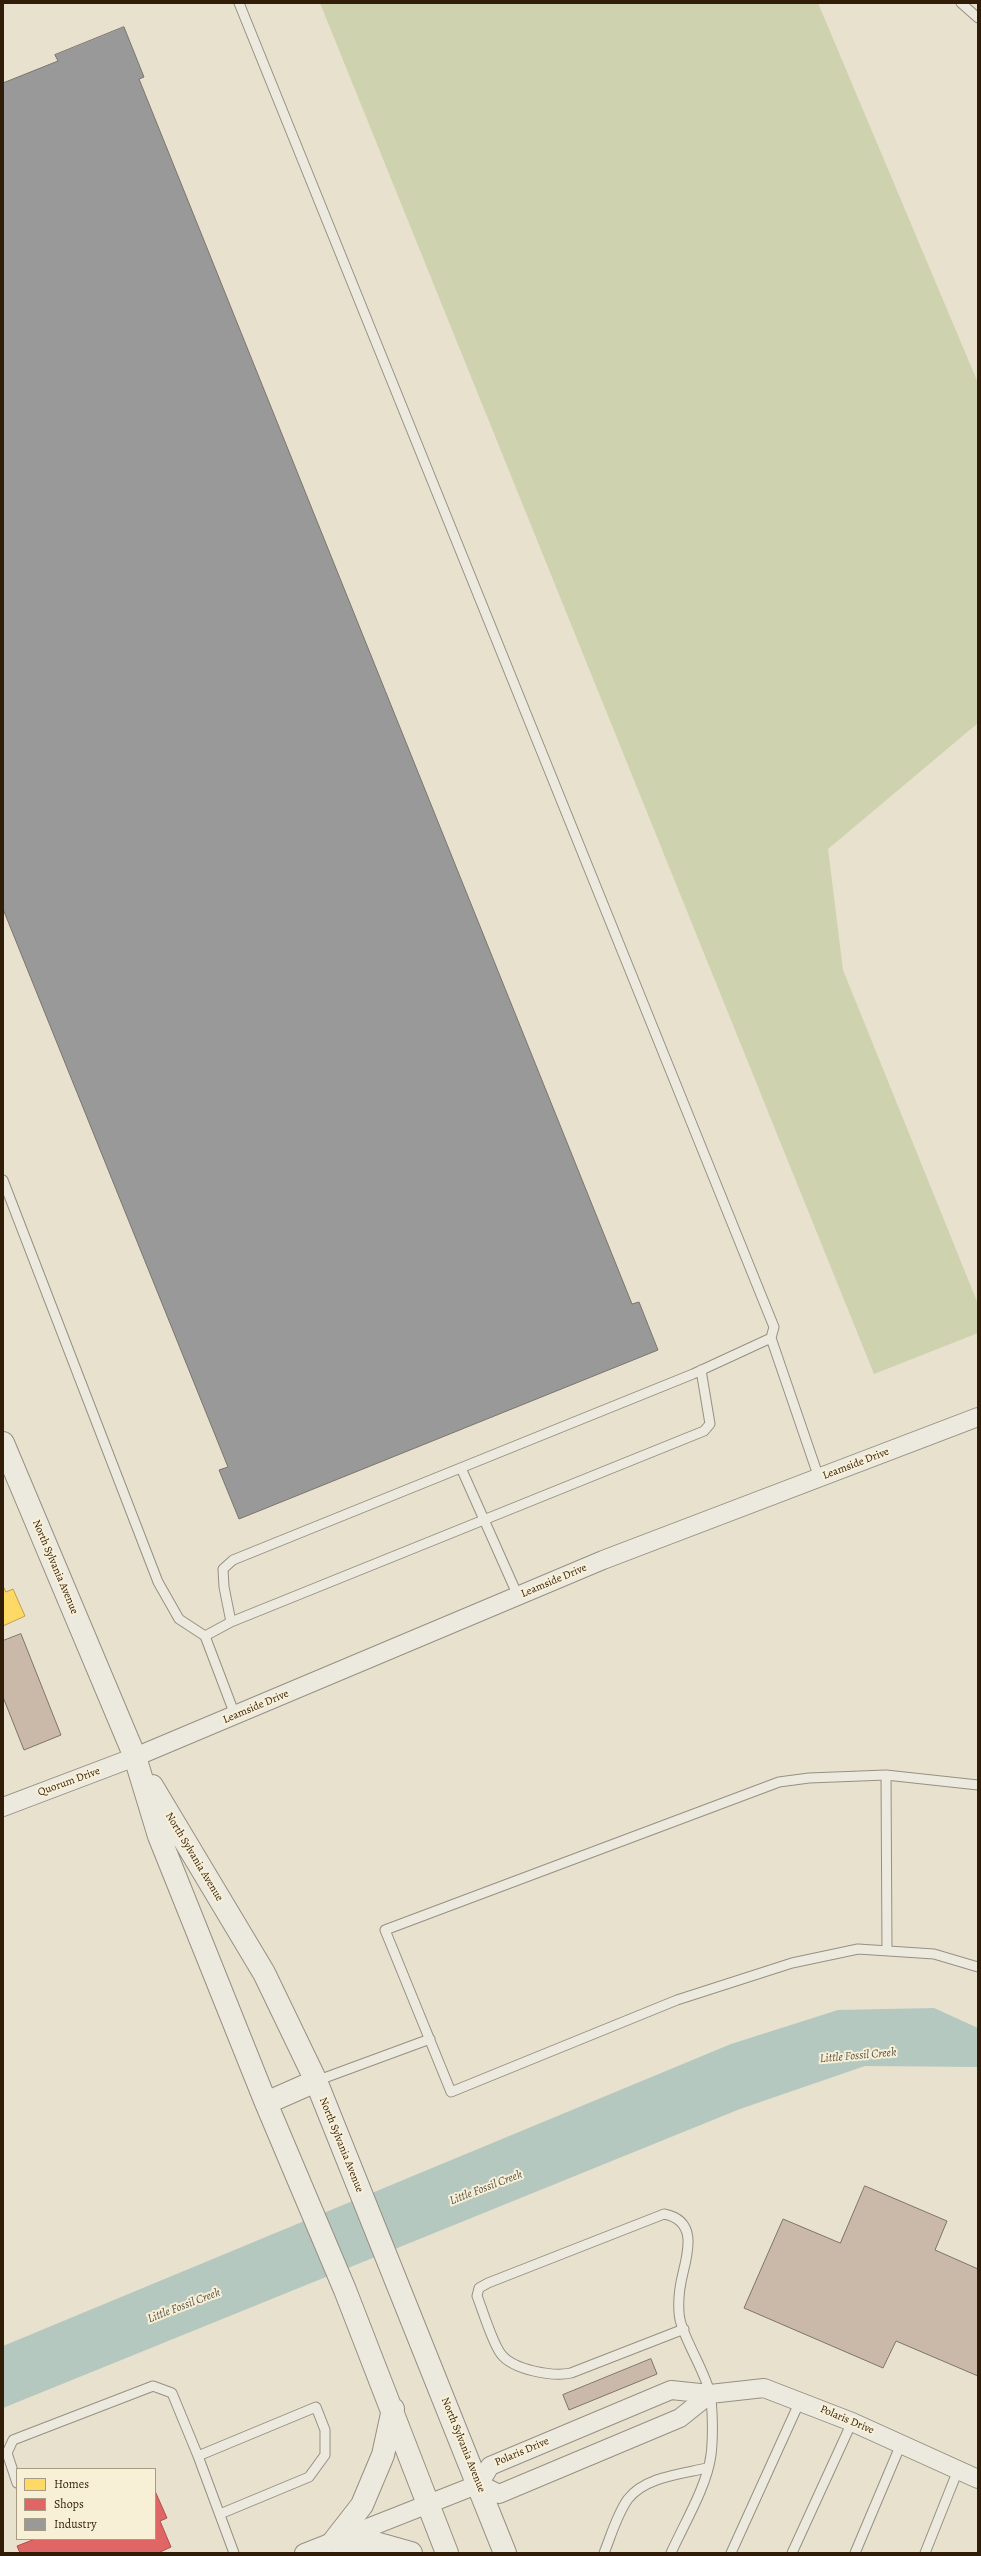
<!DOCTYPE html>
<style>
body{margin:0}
#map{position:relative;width:981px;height:2556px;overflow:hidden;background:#e8e1cd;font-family:Alegreya,serif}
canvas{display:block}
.frame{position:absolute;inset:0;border:4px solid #311c08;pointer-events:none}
.legend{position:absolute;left:16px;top:2468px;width:140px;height:72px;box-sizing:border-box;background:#f8efd7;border:1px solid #a89b84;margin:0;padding:5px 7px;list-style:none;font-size:12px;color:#311c08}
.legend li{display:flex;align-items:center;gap:8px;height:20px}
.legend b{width:20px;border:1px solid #a89b84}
</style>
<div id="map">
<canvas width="981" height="2556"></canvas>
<div class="frame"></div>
<ul class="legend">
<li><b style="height:11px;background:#ffd966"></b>Homes</li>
<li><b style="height:11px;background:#e06666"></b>Shops</li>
<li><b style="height:11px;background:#999"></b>Industry</li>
</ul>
</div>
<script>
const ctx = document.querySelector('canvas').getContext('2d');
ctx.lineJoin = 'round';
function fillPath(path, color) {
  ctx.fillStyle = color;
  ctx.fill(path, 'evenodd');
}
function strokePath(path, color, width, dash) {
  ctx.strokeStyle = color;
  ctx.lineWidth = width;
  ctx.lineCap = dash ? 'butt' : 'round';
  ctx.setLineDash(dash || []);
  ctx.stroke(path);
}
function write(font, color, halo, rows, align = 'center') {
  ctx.font = font + ' Alegreya,serif';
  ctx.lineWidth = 4;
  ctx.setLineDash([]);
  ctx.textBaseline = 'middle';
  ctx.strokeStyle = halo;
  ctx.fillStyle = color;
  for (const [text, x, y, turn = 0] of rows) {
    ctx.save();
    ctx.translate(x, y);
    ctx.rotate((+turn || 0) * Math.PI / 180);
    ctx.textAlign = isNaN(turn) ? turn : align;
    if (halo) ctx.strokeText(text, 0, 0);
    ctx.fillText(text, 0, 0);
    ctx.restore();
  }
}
fillPath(new Path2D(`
 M320 3H818L978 383V723L828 849 843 970 978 1304V1333L874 1374Z`), '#ced2ae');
fillPath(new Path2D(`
 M934 2008 978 2028V2067L865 2066 740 2109 3 2408V2346L731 2044 838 2010Z`), '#b4c8c0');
const homes = new Path2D(`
 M3 1586 6 1592 13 1589 25 1616 3 1626Z`);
fillPath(homes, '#ffd966');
strokePath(homes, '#c1a04a', 1);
const shops = new Path2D(`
 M155 2491 167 2518 160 2521 171 2547 158 2553H20L17 2546 35 2539H155Z`);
fillPath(shops, '#e06666');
strokePath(shops, '#ac504a', 1);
const industry = new Path2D(`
 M124 27 144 77 139 79 632 1304 639 1302 658 1350 239 1519 219 1470 228 1467 3 909V83L58 61 55 55Z`);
fillPath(industry, '#999');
strokePath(industry, '#7a746e', 1);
const building = new Path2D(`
 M21 1634 61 1735 24 1750 3 1697V1641Z
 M865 2186 947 2221 935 2250 978 2269V2376L896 2341 883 2368 744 2308 783 2219 840 2243Z
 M651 2359 657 2374 569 2410 563 2395Z`);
fillPath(building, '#cab9a9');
strokePath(building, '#7c7568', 1);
const service = new Path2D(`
 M961 3 978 18
 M3 1180 158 1582 179 1619 205 1636 231 1622 224 1587 223 1569 233 1560 693 1374 771 1338 774 1327 239 3
 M771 1338 819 1478
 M461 1468 518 1596
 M231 1622 704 1431 710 1424 701 1370
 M205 1636 235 1715
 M886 1775 978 1785
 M887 1951 886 1775 809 1778 779 1782 385 1930 451 2092 677 2000 792 1963 858 1949 934 1954 978 1967
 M316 2081 430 2039
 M17 2483 7 2453 13 2440 153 2386 172 2393 198 2456
 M220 2514 309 2477 325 2455V2430L316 2407 198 2456 234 2553
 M604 2553C611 2536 617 2514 628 2499 645 2477 681 2474 707 2468
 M671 2553C684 2524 707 2486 711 2455 713 2439 713 2409 710 2394 706 2372 679 2332 679 2312 678 2299 680 2285 683 2273 689 2249 696 2220 664 2214L488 2283 479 2288 477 2296C483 2311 492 2342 501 2354 513 2370 553 2377 571 2373L684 2329
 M731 2553 800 2401
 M792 2553 852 2422
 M855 2553 901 2444
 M925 2553 958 2470`);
const minor = new Path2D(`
 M3 1807 135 1757 603 1560 978 1417
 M479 2484 499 2494 680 2418 710 2394
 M304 2553 479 2484 490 2466 671 2390 710 2394 764 2388 852 2422 978 2479`);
const tertiary = new Path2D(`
 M3 1443 135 1757 159 1836 266 2103 345 2290 447 2553
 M152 1786 264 1973 316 2081 505 2553
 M266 2103 316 2081
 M334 2541 362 2505 383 2455 393 2409
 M334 2541 372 2542 411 2553`);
strokePath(service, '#979082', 11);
strokePath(minor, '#979082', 20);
strokePath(tertiary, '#979082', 24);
strokePath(service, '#ece9df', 9);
strokePath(minor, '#ece9df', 18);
strokePath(tertiary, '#ece9df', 22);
write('11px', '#311c08', '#f8efd7', [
 ["Leamside Drive",856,1464,-21],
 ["North Sylvania Avenue",55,1567,67],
 ["Leamside Drive",554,1581,-23],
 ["Leamside Drive",256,1707,-23],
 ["Quorum Drive",69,1782,-20],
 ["North Sylvania Avenue",194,1857,59],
 ["North Sylvania Avenue",341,2145,68],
 ["Polaris Drive",847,2420,23],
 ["North Sylvania Avenue",463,2445,68],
 ["Polaris Drive",522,2452,-23]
]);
write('italic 12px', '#575547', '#f8efd7', [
 ["Little Fossil Creek",858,2056,-5],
 ["Little Fossil Creek",486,2188,-21],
 ["Little Fossil Creek",184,2306,-21]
]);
</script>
